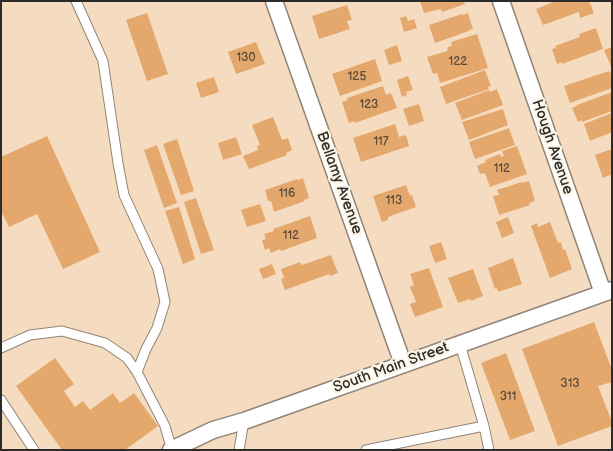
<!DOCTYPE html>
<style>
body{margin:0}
#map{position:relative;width:613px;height:451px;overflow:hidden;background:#f5dcc0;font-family:"Balsamiq Sans",sans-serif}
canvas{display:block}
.frame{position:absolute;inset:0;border:2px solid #2b2b2b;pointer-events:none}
</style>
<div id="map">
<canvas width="613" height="451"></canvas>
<div class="frame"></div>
</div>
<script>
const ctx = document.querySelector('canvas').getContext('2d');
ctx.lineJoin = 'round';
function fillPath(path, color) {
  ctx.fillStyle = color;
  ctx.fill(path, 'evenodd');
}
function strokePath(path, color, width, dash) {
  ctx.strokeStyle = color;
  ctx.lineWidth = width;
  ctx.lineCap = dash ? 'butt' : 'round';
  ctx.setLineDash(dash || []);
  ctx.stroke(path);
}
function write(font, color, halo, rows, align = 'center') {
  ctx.font = font + ' "Balsamiq Sans",sans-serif';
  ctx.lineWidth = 4.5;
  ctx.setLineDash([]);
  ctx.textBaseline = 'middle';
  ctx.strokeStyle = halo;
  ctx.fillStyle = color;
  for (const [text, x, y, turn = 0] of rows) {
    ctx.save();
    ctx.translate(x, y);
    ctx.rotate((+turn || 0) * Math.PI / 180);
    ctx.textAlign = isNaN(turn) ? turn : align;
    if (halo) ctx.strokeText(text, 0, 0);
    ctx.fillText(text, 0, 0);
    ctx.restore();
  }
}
fillPath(new Path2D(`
 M420 1H464L465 4 442 12 441 9 424 13Z
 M556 1H589L594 13 580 18 579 12 543 25 536 9Z
 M347 5 352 20 347 21 350 29 319 39 312 16Z
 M147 13 168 74 147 81 126 20Z
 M468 13 473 29 469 30V31L435 43 429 25 462 14 463 15Z
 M406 16 408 21 414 19 417 28 404 32 400 18Z
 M596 28 603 49 562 64V62L557 64 552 49 556 48 555 46 580 37 579 34Z
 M477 34 488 68 440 83 437 73 433 74 427 57 447 51 448 47 452 46 451 42Z
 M256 42 265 64 236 74 228 52Z
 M397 45 402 61 389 65 384 50Z
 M612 47V69L604 50Z
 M375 59 382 81 340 96 332 74Z
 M485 70 491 86 488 87 489 89 446 104 440 87Z
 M609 71 610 73 612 72V88L570 103 564 86Z
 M408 76 413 90 406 92 407 95 402 97 397 80Z
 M214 77 219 92 201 98 196 83Z
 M383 86 386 95 391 93 397 108 355 123V121L349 123 342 102 348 100 347 98Z
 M497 89 503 105 462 120 455 103 489 90 490 92Z
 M612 92V111L582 122V120L578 122 572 108 577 106V105Z
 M419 104 424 121 409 126 403 109Z
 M503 109 508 125 469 140 462 122Z
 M612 113V132L590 141 584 124Z
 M273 117 282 140 288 138 292 150 286 153 287 155 249 169 243 156 258 150 257 146 260 145 252 125Z
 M395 124 399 137 406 135 409 146 361 162 353 138Z
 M509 128 515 145 475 159 469 142Z
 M47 136 100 252 63 269 37 214 9 227 1 211V157Z
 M236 137 242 154 223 160 218 143Z
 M177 139 194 191 181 195 163 144Z
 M157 145 177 203 164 208 144 150Z
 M517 146 527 174 490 187 485 173 480 174 477 166 486 162 485 160 500 154 501 157 504 156 502 151Z
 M612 149V174L603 178 595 155Z
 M303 178 309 198 304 200 305 201 274 212 271 201H268L265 190 297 179 298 180Z
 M529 181 535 201 529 203 530 205 499 215 493 196 499 195 497 190 522 182V183Z
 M406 185 410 196 412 195 416 207 388 217V220L382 222 373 196Z
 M196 198 214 250 201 254 184 202Z
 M260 204 266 221 247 227 241 210Z
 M179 207 195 259 183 264 165 211Z
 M310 216 317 238 281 251 280 249 271 253 269 248 265 250 262 240 266 239 264 234 274 231 273 229Z
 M508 217 514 233 502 238 496 222Z
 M550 222 558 243 561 242 563 250 565 249 572 269 550 278 531 226 537 223 538 227Z
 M441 242 447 259 435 263 429 246Z
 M331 255 338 273 330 276 329 274 285 290 281 279 284 278 281 269 300 262 302 265Z
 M513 258 522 284 498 292 497 288 495 289 488 268Z
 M272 264 276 274 263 279 259 269Z
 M429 268 443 307 415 317 410 304 416 302 410 287 414 285 410 274Z
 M473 269 483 296 471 301 470 299 458 303 448 278Z
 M594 322 612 370V382L598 386 612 422V426L558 446 522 349Z
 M506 353 535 431 510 440 481 363Z
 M55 358 74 384 64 391 75 407 83 401 90 410 113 393 120 403 134 393 158 426 125 450H62L16 386Z`), '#e4a86d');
const service = new Path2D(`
 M76 1 103 61 118 163 124 195 158 269 165 302 157 328 146 349 137 372
 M460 344 484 426 489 450
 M1 348 30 335 62 331 105 343 127 358 137 372 165 426 172 450
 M1 400 34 450
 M239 450 244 421
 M366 450 484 426`);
const minor = new Path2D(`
 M274 1 403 364
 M501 1 603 293
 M171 450 213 430 244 421 612 290`);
strokePath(service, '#908476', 11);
strokePath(minor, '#908476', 19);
strokePath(service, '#fff', 9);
strokePath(minor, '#fff', 16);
write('12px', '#594a3c', null, [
 ["130",246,58],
 ["122",458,62],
 ["125",357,77],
 ["123",369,105],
 ["117",381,142],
 ["112",502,169],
 ["116",287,194],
 ["113",394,201],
 ["112",291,236],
 ["313",570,384],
 ["311",508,397]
]);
write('15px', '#2b2b2b', '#fcf5e5', [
 ["Hough Avenue",552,147,71],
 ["Bellamy Avenue",339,183,70],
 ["South Main Street",391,368,-20]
]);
</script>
